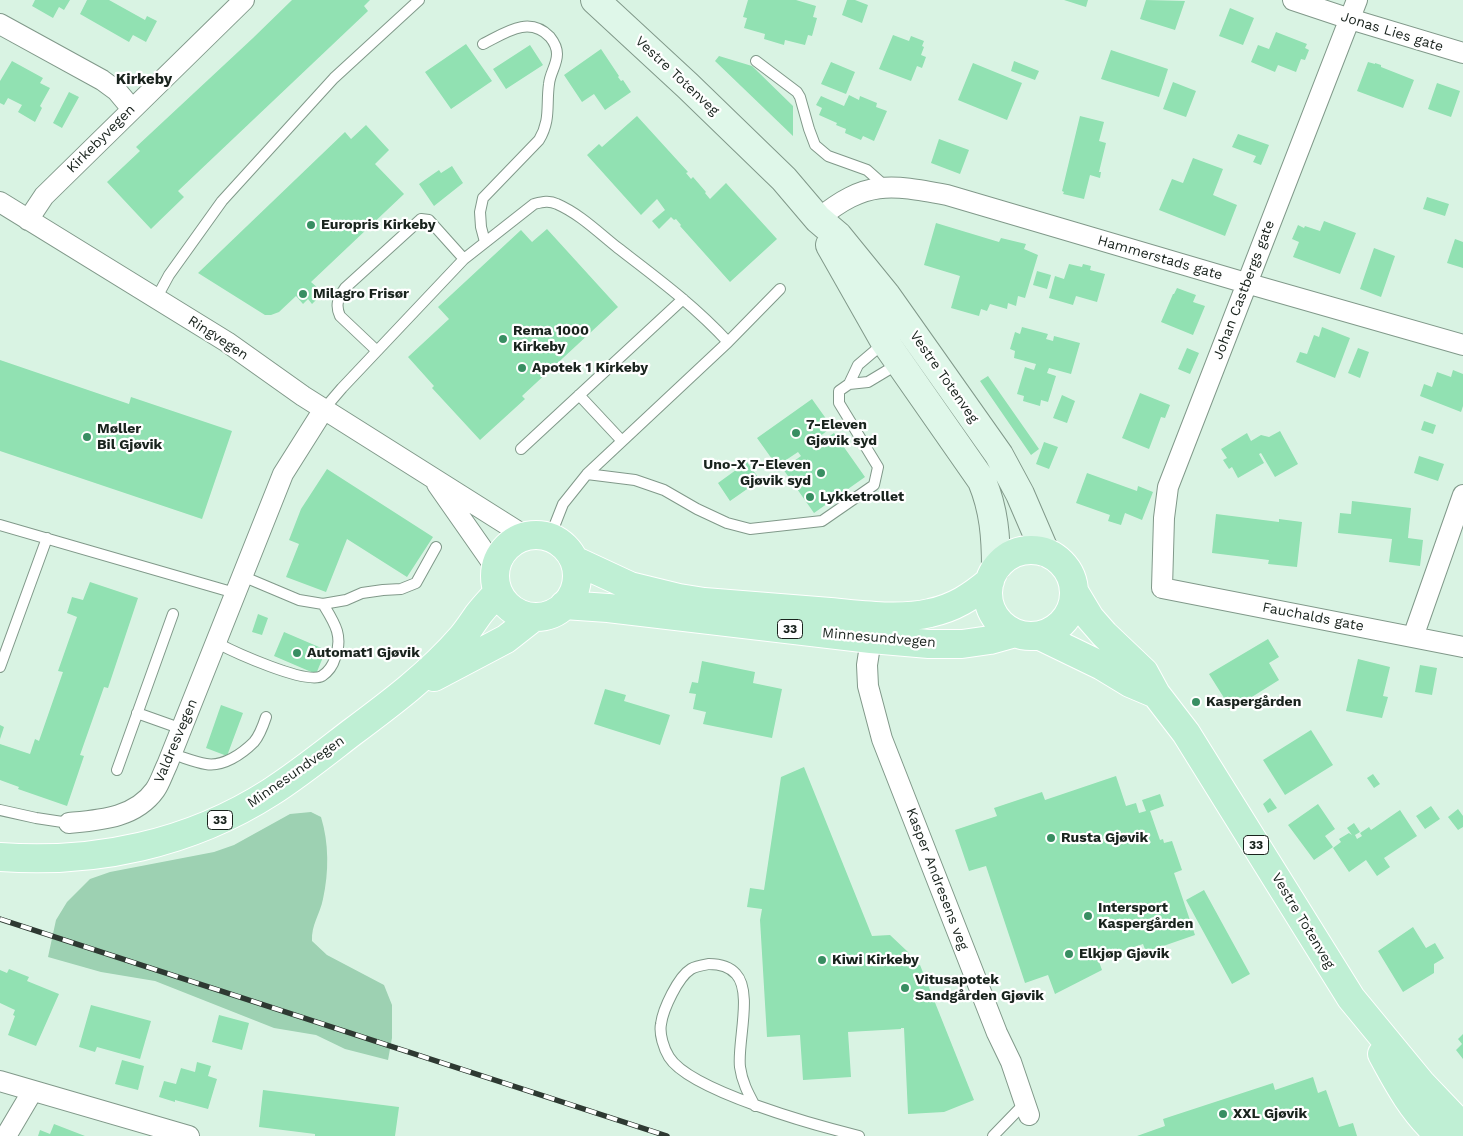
<!DOCTYPE html>
<meta charset="utf-8">
<style>
body{margin:0}
canvas{display:block;background:#d9f3e3}
</style>
<canvas width="1463" height="1136"></canvas>
<script>
const ctx = document.querySelector('canvas').getContext('2d');
ctx.lineJoin = 'round';
function fillPath(path, color) {
  ctx.fillStyle = color;
  ctx.fill(path, 'evenodd');
}
function strokePath(path, color, width, dash) {
  ctx.strokeStyle = color;
  ctx.lineWidth = width;
  ctx.lineCap = dash ? 'butt' : 'round';
  ctx.setLineDash(dash || []);
  ctx.stroke(path);
}
function write(font, color, halo, rows, align = 'center') {
  ctx.font = font + ' "Work Sans",sans-serif';
  ctx.lineWidth = 4.5;
  ctx.setLineDash([]);
  ctx.textBaseline = 'middle';
  ctx.strokeStyle = halo;
  ctx.fillStyle = color;
  for (const [text, x, y, turn = 0] of rows) {
    ctx.save();
    ctx.translate(x, y);
    ctx.rotate((+turn || 0) * Math.PI / 180);
    ctx.textAlign = isNaN(turn) ? turn : align;
    if (halo) ctx.strokeText(text, 0, 0);
    ctx.fillText(text, 0, 0);
    ctx.restore();
  }
}
fillPath(new Path2D(`
 M311 812 321 817C329 843 329 872 323 899 320 914 311 925 312 941L327 955 384 985 392 1005V1038L388 1060 345 1049 316 1035 274 1028 155 981 101 972 48 957 56 920 67 902 90 879 110 872 214 852 234 845 290 814Z`), '#9dd1b2');
fillPath(new Path2D(`
 M35 0H70L64 10 59 7 53 18 32 6Z
 M87 0H109L145 20 147 16 157 21 146 42 133 35 129 42 80 14Z
 M292 0H370L364 6 368 11 178 191 184 197 151 229 107 182 140 151 136 147 253 38Z
 M748 0H796L816 6 813 17 817 18 812 36 808 35 805 45 785 40 784 45 764 39 765 34 744 28 747 18 743 17Z
 M847 0H855L868 5 862 23 842 15Z
 M1064 0H1088L1086 7Z
 M1146 0 1185 1 1175 30 1140 19Z
 M1230 8 1254 18 1243 45 1219 36Z
 M1276 32 1307 44 1305 48 1309 50 1305 60 1301 59 1296 72 1278 65 1275 72 1251 62 1258 45 1269 49Z
 M893 35 909 41 911 36 924 41 922 46 924 47 921 55 926 57 922 68 917 66 911 81 879 69Z
 M466 44 492 81 451 109 425 72Z
 M530 45 543 65 506 89 493 69Z
 M601 49 619 76 618 77 621 81 623 80 631 92 605 110 594 94 582 102 564 75Z
 M1111 50 1168 69 1159 97 1101 79Z
 M719 56 752 66 793 106V136L715 61Z
 M12 61 43 78 40 83 50 88 40 106 42 108 35 122 18 112 22 105 8 98 4 105 0 103V81Z
 M1014 61 1039 71 1035 80 1011 71Z
 M831 62 855 72 846 94 821 84Z
 M1368 62 1375 64V63L1381 65V67L1414 80 1403 108 1357 91Z
 M973 63 1022 83 1007 120 958 100Z
 M1173 82 1196 91 1186 117 1163 109Z
 M1437 83 1460 91 1451 117 1428 109Z
 M69 92 79 97 62 128 53 123Z
 M849 95 859 100 860 96 877 103 876 107 887 111 874 141 863 136 861 140 845 133 846 129 836 125 837 123 819 115 822 108 816 105 821 96 844 106Z
 M637 116 688 172 686 173 691 179 693 177 706 192 705 193 710 199 726 183 777 239 730 282 680 226 681 225 676 219 674 220 671 217 659 229 652 221 665 210 657 199 641 215 587 155 599 144 602 147Z
 M1080 116 1104 122 1099 141 1106 143 1099 172H1101L1100 178 1090 175 1084 199 1063 194 1064 192 1062 191Z
 M366 125 389 150 375 164 404 194 311 282 319 289 314 294 318 298 312 304 308 299 303 304 296 296 279 312 271 315H265L198 273 345 132 351 139Z
 M1238 134 1269 145 1261 165 1253 162 1256 156 1232 147Z
 M939 139 969 150 960 174 931 163Z
 M1193 158 1223 169 1213 195 1237 205 1225 236 1159 210 1172 179 1183 183Z
 M452 166 463 183 434 206 419 184 439 170 441 173Z
 M1427 197 1449 204 1445 216 1423 209Z
 M1324 221 1356 233 1340 274 1293 257 1299 242 1292 239 1298 225 1304 228 1305 226 1320 231Z
 M936 223 999 242 1001 238 1026 244 1024 249 1038 255 1025 298 1018 296 1016 306 1008 303 1007 309 990 304 987 311 981 309 979 316 951 308 960 276 924 265Z
 M547 229 618 307 522 396 525 399 480 440 432 388 434 386 408 357 449 319 438 307 521 230 532 242Z
 M1455 239 1463 242V268L1447 263Z
 M1374 248 1395 256 1381 297 1360 289Z
 M1069 264 1082 267 1083 264 1091 266 1090 270 1105 274 1097 302 1076 296 1073 305 1049 298 1055 276 1064 279Z
 M1037 271 1051 275 1047 289 1033 285Z
 M1177 288 1196 295 1193 302 1205 306 1193 335 1161 322 1173 294H1174Z
 M1022 327 1048 334 1046 339 1053 341 1054 336 1080 343 1071 374 1049 368 1047 373 1056 376 1048 402 1041 400 1040 406 1023 401 1024 396 1017 394 1025 367 1034 370 1036 364 1014 358 1015 351 1010 349 1015 332 1020 334Z
 M1322 327 1350 338 1335 378 1296 362 1300 352 1307 354 1314 335 1319 337Z
 M1187 348 1199 353 1190 374 1178 369Z
 M1358 348 1369 352 1360 378 1348 373Z
 M0 360 129 404 131 397 232 431 202 519 0 451Z
 M1453 370 1463 374V406L1461 412 1420 396 1424 384 1432 387 1437 372 1451 377Z
 M988 376 1039 449 1031 455 980 381Z
 M1140 393 1170 405 1165 418 1161 417 1149 449 1122 438Z
 M1062 395 1075 401 1067 423 1053 418Z
 M812 399 832 427 819 437 822 441 834 433 865 477 814 513 783 469 801 456 798 452 777 466 757 438Z
 M1424 421 1436 425 1433 434 1421 430Z
 M1280 431 1298 464 1275 477 1261 453 1259 454 1264 463 1238 478 1232 467 1229 469 1223 460 1227 458 1221 449 1247 433 1251 441 1261 435 1269 437Z
 M1044 442 1058 447 1049 469 1036 464Z
 M1419 456 1444 464 1438 481 1414 473Z
 M747 462 760 480 730 501 718 483Z
 M327 469 433 537 407 577 347 539 326 592 286 577 299 544 289 540 301 509Z
 M1087 473 1137 491 1138 486 1153 492 1142 520 1125 513 1121 525 1108 521 1110 515 1076 503Z
 M1352 501 1411 508 1408 538 1423 540 1420 566 1389 562 1392 539 1338 533 1340 513 1351 514Z
 M1216 514 1279 522V519L1302 522 1297 567 1268 564 1269 560 1212 553Z
 M90 582 138 598 108 688 104 687 80 755 84 756 67 806 18 789 19 787 0 780V744L30 754 35 739 39 741 63 672 58 671 77 617 67 613 72 597 83 600Z
 M258 614 268 618 262 635 252 632Z
 M284 632 326 650 316 674 274 656Z
 M1268 639 1279 657 1269 663 1279 680 1231 710 1230 708 1228 709 1224 702 1226 701 1209 674Z
 M1358 659 1390 667 1383 696 1388 697 1382 718 1346 711Z
 M702 661 755 672 753 683 782 689 772 738 703 724 706 712 693 709 696 694 689 693 692 682 698 683Z
 M1420 665 1437 668 1432 695 1415 692Z
 M605 689 626 695 624 701 670 715 660 745 594 724Z
 M221 705 243 713 227 756 206 748Z
 M0 725 4 727 0 739Z
 M1311 730 1333 765 1285 795 1263 760Z
 M804 767 872 936 890 935 908 952 913 966 920 965 974 1100 944 1112 908 1114 904 1028H901V1029L848 1032 851 1077 803 1080 800 1035 767 1037 760 920 762 909 747 907 750 888 764 890 781 777Z
 M1373 774 1380 784 1374 788 1367 778Z
 M1116 776 1126 806 1136 803 1139 813 1146 811 1142 800 1160 794 1164 806 1150 811 1160 840 1163 839 1164 843 1172 841 1182 870 1174 873 1195 935 1146 952 1143 944 1098 959 1102 970 1055 994 1048 975 1025 983 986 866 969 871 955 830 997 816 994 808 1042 792 1045 800Z
 M1270 798 1277 808 1268 813 1263 804Z
 M1318 804 1335 829 1325 836 1333 847 1314 860 1288 825Z
 M1431 806 1440 819 1425 829 1416 816Z
 M1458 809 1463 816V827L1458 830 1448 817Z
 M1400 810 1417 836 1384 858 1390 867 1377 876 1366 860 1349 872 1333 848 1341 842 1339 839 1349 833 1352 835 1347 828 1354 823 1360 832 1355 835 1357 839 1362 836 1360 833 1369 827 1371 830Z
 M1204 890 1250 974 1232 984 1186 900Z
 M1413 927 1426 948 1435 943 1444 958 1434 964V973L1403 992 1378 951Z
 M9 969 29 977 27 981 59 994 36 1046 8 1035 15 1016 13 1015 15 1010 0 1003V970L7 973Z
 M91 1005 151 1021 140 1059 97 1047 95 1052 79 1047Z
 M219 1015 249 1023 242 1050 212 1042Z
 M1463 1034V1059L1456 1050 1462 1044 1458 1039Z
 M122 1060 144 1066 138 1090 115 1084Z
 M197 1062 211 1066 208 1076 217 1079 208 1109 175 1100V1102L159 1097 164 1081 176 1084 181 1068 195 1072Z
 M1313 1077 1318 1093 1326 1090 1339 1127 1353 1123 1357 1136H1137L1165 1126 1163 1119 1273 1083 1275 1090Z
 M263 1090 399 1107 395 1136H315V1134L259 1127Z
 M54 1124 85 1136H38L40 1130 50 1134Z`), '#91e1b2');
const lane = new Path2D(`
 M483 44C505 33 529 15 550 37 554 42 557 47 557 54 557 65 550 73 549 84 546 105 551 120 539 140L483 198 480 212 481 227 485 242
 M756 61 797 92 800 97 809 129 815 145 828 156 867 170 885 186
 M156 299 169 275 222 201 334 78 419 0
 M377 351 340 316C335 305 338 298 345 288L421 219 429 220 464 259
 M849 384 868 382 898 364
 M579 395 622 441
 M324 409 342 388 464 259 534 204C542 202 549 200 557 204 580 214 599 233 618 248 657 278 695 306 728 342
 M521 449 683 299
 M587 474 635 480 664 490 697 509 727 523 750 529 822 521 874 485 878 467 839 403V391L849 384 858 365 885 342
 M0 525 235 593
 M550 537 563 504 587 474 728 342 780 289
 M242 576 299 600 323 604 346 600 362 593 383 590 401 589 416 583 436 547
 M217 643C234 652 306 685 322 676 328 672 333 665 335 658 344 636 334 622 323 604
 M0 667 47 538
 M137 713 182 729
 M172 754C183 757 194 762 206 764 223 767 242 754 254 742 260 735 263 726 266 717
 M117 770 173 614
 M0 810 36 818 69 823
 M755 1106C748 1093 742 1082 740 1067 737 1044 753 992 736 974 729 966 720 964 709 964 703 965 696 966 691 969 678 977 663 1009 661 1024 659 1034 664 1049 669 1057 690 1091 818 1126 859 1136
 M993 1136 1025 1103`);
const street = new Path2D(`
 M1293 0 1350 19 1463 53
 M1357 0 1168 487 1164 518 1162 588 1463 647
 M0 24 102 80 117 91 132 109
 M0 202 227 342 303 396 525 536
 M818 219C866 180 889 184 947 195L1246 283 1463 345
 M28 220 44 196 244 0
 M437 484 495 567
 M1413 637 1463 495
 M871 639 867 665 868 686 882 739 997 1033 1011 1062 1029 1115
 M69 823C100 820 135 818 155 790 160 783 163 773 167 765L283 474 324 409
 M0 1081 189 1136
 M6 1136 32 1092`);
const secondary = new Path2D(`
 M595 0 688 86 784 179 818 219 838 236 886 295 999 455 1020 494 1045 552
 M830 245 885 342 982 481C994 510 996 537 996 568`);
const primary = new Path2D(`
 M495 576a41 41 0 1 1 82 0a41 41 0 1 1-82 0Z
 M988 593a43 43 0 1 1 86 0a43 43 0 1 1-86 0Z
 M574 560 630 586 679 598 704 602C746 605 788 609 830 612 860 615 900 620 930 613 954 608 971 597 990 581
 M1075 593 1090 618 1104 634 1144 672 1156 694 1186 733 1351 998 1421 1083 1463 1127
 M564 605 608 608 871 639 929 644H962L990 640 1015 633
 M1040 636 1102 666 1130 683 1156 694
 M434 677 506 639 534 617
 M0 857C95 864 190 844 271 792 299 774 325 753 351 733 390 704 430 674 462 637 468 630 473 622 478 615 484 607 491 600 498 592
 M1382 1054C1398 1084 1414 1113 1440 1136`);
strokePath(lane, '#81998a', 12);
strokePath(street, '#81998a', 22);
strokePath(secondary, '#81998a', 30);
strokePath(primary, '#fff', 30);
strokePath(lane, '#fff', 10);
strokePath(street, '#fff', 20);
strokePath(secondary, '#dff7e9', 28);
strokePath(primary, '#bfefd4', 28);
const rail = new Path2D(`
 M0 919 667 1136`);
strokePath(rail, '#2e3932', 5.5);
strokePath(rail, '#fff', 4, [11]);
for (const [x, y, r, color] of [
 [311,225,5,"#388e62"],
 [303,294,5,"#388e62"],
 [503,339,5,"#388e62"],
 [522,368,5,"#388e62"],
 [796,433,5,"#388e62"],
 [87,437,5,"#388e62"],
 [821,473,5,"#388e62"],
 [810,497,5,"#388e62"],
 [297,653,5,"#388e62"],
 [1196,702,5,"#388e62"],
 [1051,838,5,"#388e62"],
 [1088,916,5,"#388e62"],
 [1069,954,5,"#388e62"],
 [822,960,5,"#388e62"],
 [905,988,5,"#388e62"],
 [1223,1114,5,"#388e62"]
]) {
  const dot = new Path2D();
  dot.arc(x, y, r, 0, 2 * Math.PI);
  ctx.fillStyle = color;
  ctx.fill(dot);
  strokePath(dot, '#fff', 2);
}
for (const [x, y, w] of [
 [790,629,25],
 [220,820,25],
 [1256,845,25]
]) {
  const box = new Path2D();
  box.roundRect(x - w / 2, y - 9.5, w, 19, 4);
  ctx.fillStyle = '#fff';
  ctx.fill(box);
  strokePath(box, '#19231d', 1);
}
write('bold 12px', '#19231d', null, [
 ["33",790,629],
 ["33",220,820],
 ["33",1256,845]
]);
write('14px', '#19231d', '#fff', [
 ["Jonas Lies gate",1392,32,17],
 ["Vestre Totenveg",677,76,43],
 ["Kirkebyvegen",101,139,-45],
 ["Hammerstads gate",1160,258,16],
 ["Johan Castbergs gate",1244,290,-69],
 ["Ringvegen",218,338,33],
 ["Vestre Totenveg",944,377,55],
 ["Fauchalds gate",1313,617,11],
 ["Minnesundvegen",879,638,5],
 ["Valdresvegen",176,741,-67],
 ["Minnesundvegen",296,772,-35],
 ["Kasper Andresens veg",937,879,69],
 ["Vestre Totenveg",1303,921,59]
]);
write('bold 14px', '#19231d', '#fff', [
 ["Europris Kirkeby",321,225],
 ["Milagro Frisør",313,294],
 ["Rema 1000",513,331],
 ["Kirkeby",513,347],
 ["Apotek 1 Kirkeby",532,368],
 ["7-Eleven",806,425],
 ["Gjøvik syd",806,441],
 ["Møller",97,429],
 ["Bil Gjøvik",97,445],
 ["Uno-X 7-Eleven",811,465,"right"],
 ["Gjøvik syd",811,481,"right"],
 ["Lykketrollet",820,497],
 ["Automat1 Gjøvik",307,653],
 ["Kaspergården",1206,702],
 ["Rusta Gjøvik",1061,838],
 ["Intersport",1098,908],
 ["Kaspergården",1098,924],
 ["Elkjøp Gjøvik",1079,954],
 ["Kiwi Kirkeby",832,960],
 ["Vitusapotek",915,980],
 ["Sandgården Gjøvik",915,996],
 ["XXL Gjøvik",1233,1114]
], 'left');
write('bold 15px', '#19231d', '#fff', [
 ["Kirkeby",144,80]
]);
</script>
